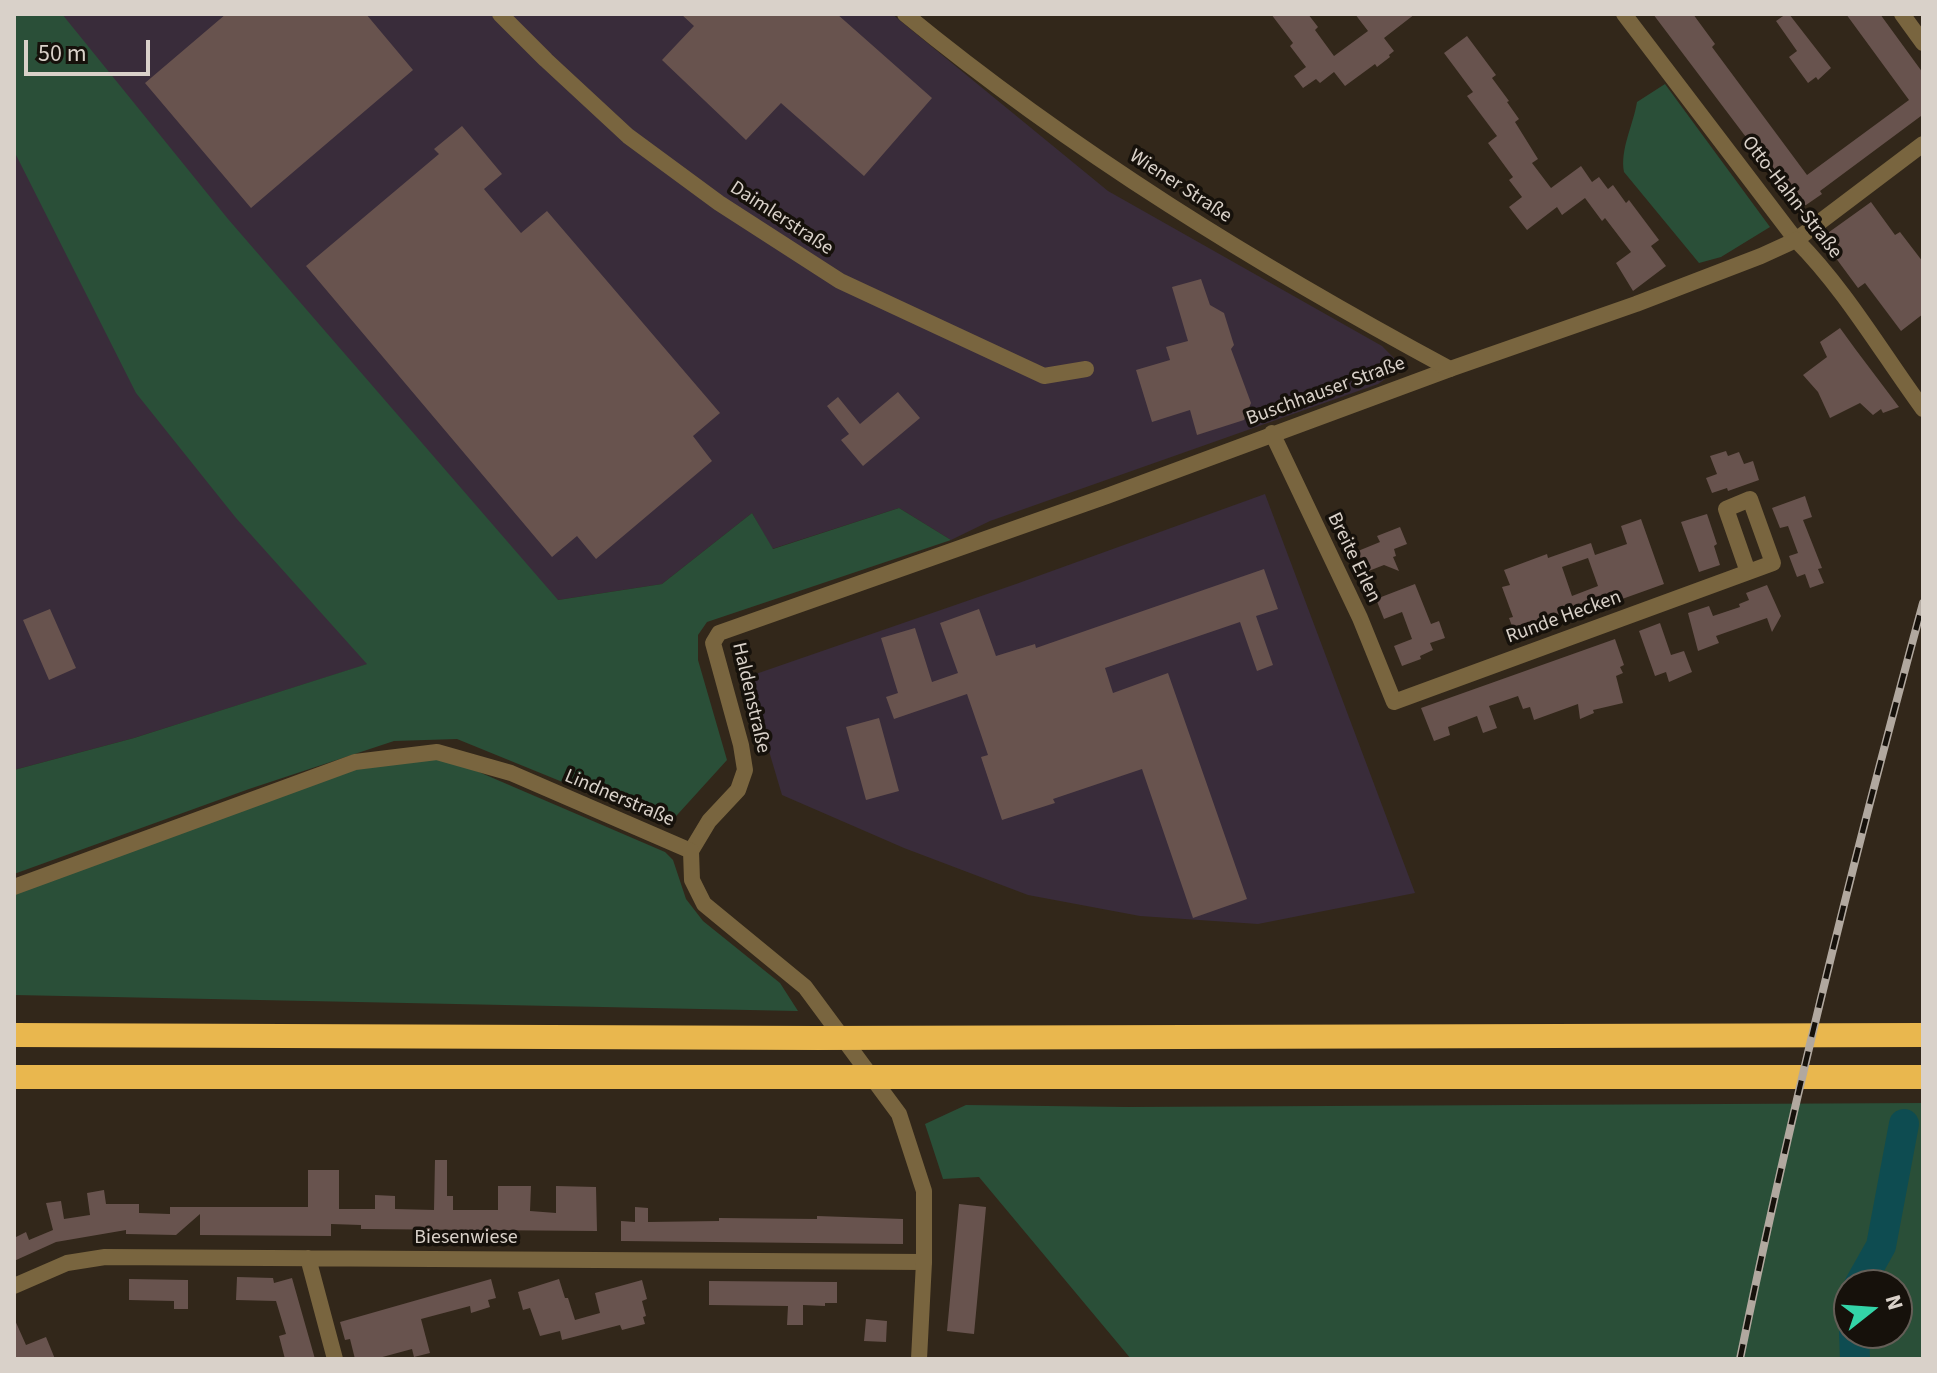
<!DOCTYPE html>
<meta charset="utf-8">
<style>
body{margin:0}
#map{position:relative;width:1937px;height:1373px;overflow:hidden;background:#32271a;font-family:"Source Sans 3",sans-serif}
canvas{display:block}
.frame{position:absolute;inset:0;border:16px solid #d9d1c9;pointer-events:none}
.north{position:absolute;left:1833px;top:1269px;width:80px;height:80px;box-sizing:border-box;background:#16110b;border:2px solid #645e57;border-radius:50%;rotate:73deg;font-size:22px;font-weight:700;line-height:32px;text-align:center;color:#d9d1c9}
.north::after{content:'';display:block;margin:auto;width:28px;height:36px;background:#33d4a8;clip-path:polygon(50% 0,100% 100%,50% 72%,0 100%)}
.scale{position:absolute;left:24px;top:40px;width:126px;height:36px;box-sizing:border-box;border:4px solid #d9d1c9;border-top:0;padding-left:10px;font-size:24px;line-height:28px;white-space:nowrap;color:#d9d1c9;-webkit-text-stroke:6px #16110b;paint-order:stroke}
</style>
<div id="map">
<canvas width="1937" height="1373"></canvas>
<div class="frame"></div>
<div class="north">N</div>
<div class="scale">50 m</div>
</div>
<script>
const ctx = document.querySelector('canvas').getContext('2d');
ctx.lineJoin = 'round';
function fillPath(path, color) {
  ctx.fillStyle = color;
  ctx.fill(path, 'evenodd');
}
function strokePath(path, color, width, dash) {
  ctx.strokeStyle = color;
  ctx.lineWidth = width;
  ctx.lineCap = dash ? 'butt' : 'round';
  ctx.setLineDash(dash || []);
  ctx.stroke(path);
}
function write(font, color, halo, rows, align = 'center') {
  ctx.font = font + ' "Source Sans 3",sans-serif';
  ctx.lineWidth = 7;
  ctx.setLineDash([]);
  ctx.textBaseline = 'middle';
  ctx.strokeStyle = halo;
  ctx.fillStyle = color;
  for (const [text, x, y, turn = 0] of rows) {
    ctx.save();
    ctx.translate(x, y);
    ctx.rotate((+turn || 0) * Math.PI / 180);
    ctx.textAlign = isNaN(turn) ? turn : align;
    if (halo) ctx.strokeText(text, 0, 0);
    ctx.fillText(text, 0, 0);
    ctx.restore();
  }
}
fillPath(new Path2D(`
 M14 14H892L1108 191 1382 346 1395 359V367L1388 377 1378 384 990 521 951 540 899 508 772 549 752 513 662 584 558 600 368 664 134 738 14 770Z
 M1265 494 1415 893 1258 924 1140 916 1028 895 904 848 782 795 747 677 1016 584Z`), '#392c3a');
fillPath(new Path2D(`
 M14 14H62L228 219 558 600 662 584 752 513 773 549 899 508 951 540 707 622 698 635V660L727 760 668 825 457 739 394 741 249 789 14 874V770L134 738 367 664 236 518 136 393 14 151Z
 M1665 84 1770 227 1721 257 1699 263 1624 172C1620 149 1633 126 1637 102Z
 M437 754 665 852 673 860 686 899 703 921 780 983 798 1011 14 995V894L355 764Z
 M1923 1103V1359H1131L979 1177 943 1179 925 1124 966 1105 1127 1107ZM1897 1285V1333H1849V1285Z`), '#2a4f38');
strokePath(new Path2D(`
 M1859 1285 1881 1246 1904 1124
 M1854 1333 1855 1359`), '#0e4c51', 30);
fillPath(new Path2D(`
 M226 14H366L413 70 251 208 145 83Z
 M681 14H837L932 98 864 176 781 103 746 140 662 60 694 26Z
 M1271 14H1308L1318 27 1315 30 1334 56 1368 31 1355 14H1415L1384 38 1394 51 1389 55 1390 57 1377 67 1375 64 1345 86 1334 72 1320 83 1316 79 1303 88 1294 76 1306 67 1290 46 1293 43Z
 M1653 14H1693L1715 44 1712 47 1807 175 1909 100 1846 14H1880L1923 73V119L1921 116 1820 191 1822 194 1806 205 1798 206Z
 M1786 14H1789L1831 68 1818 80 1816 77 1808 83 1789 57 1797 51 1776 21Z
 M1467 36 1496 75 1492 78 1509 101 1507 102 1519 119 1515 122 1538 159 1532 163 1551 188 1581 166 1592 182 1599 177 1608 189 1613 185 1626 203 1629 200 1659 240 1651 246 1666 266 1633 291 1616 263 1631 252 1605 218 1602 221 1585 198 1562 215 1557 207 1527 230 1509 207 1522 197 1509 180 1513 177 1488 143 1497 136 1467 96 1473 92 1444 53Z
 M462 126 502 174 484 189 521 233 547 211 720 413 693 436 712 461 596 559 577 536 552 557 306 266 439 154 434 149Z
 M1871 202 1895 235 1900 232 1923 262V314L1901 331 1865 283 1858 288 1824 242 1825 235Z
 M1201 279 1210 305 1224 313 1234 345 1231 349 1251 403 1244 420 1197 435 1190 410 1152 422 1136 370 1170 360 1166 347 1188 341 1172 287Z
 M1840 328 1856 350 1899 407 1883 413 1881 409 1873 415 1860 403 1830 418 1818 392 1803 375 1827 357 1820 342Z
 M898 392 920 418 863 466 841 440 849 434 827 406 838 397 860 424Z
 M1726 451 1728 456 1739 452 1744 464 1753 461 1759 480 1728 491 1727 488 1712 493 1706 478 1717 474 1710 456Z
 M1805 496 1812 517 1803 520 1822 568 1818 569 1824 583 1810 588 1805 574 1797 577 1789 556 1798 553 1788 526 1780 528 1772 508Z
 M1707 514 1717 544 1714 546 1720 565 1699 572 1681 522Z
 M1641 519 1664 584 1516 637 1509 618 1513 617 1502 587 1510 585 1504 570 1547 554 1548 558 1591 543 1595 555 1627 544 1621 526ZM1588 558 1598 586 1572 596 1562 567Z
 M1400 527 1407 544 1394 549 1396 556 1393 557 1399 571 1384 565 1366 572 1358 551 1380 542 1377 536Z
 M1264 569 1278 609 1256 616 1273 665 1257 671 1240 622 1105 668 1113 693 1168 673 1247 899 1193 918 1142 769 1053 799 1055 803 1002 820 981 757 988 755 967 694 894 719 886 697 898 693 881 638 915 628 932 682 958 673 940 623 979 609 996 656 1035 644 1036 648Z
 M1415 584 1431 624 1439 621 1445 638 1430 643 1433 650 1420 656 1421 659 1402 666 1394 646 1412 639 1402 612 1384 619 1376 599Z
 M1767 585 1781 616 1772 632 1767 618 1716 636 1719 643 1698 651 1688 613 1709 606 1713 616 1740 607 1739 604 1749 600 1746 593Z
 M50 609 76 668 49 680 23 620Z
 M1660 623 1671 655 1684 651 1692 672 1669 682 1666 672 1655 676 1639 631Z
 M1615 639 1624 665 1620 667 1623 673 1616 676 1623 703 1593 710 1594 713 1580 719 1578 704 1534 720 1530 707 1523 709 1518 696 1489 706 1497 728 1483 733 1477 716 1448 727 1450 735 1434 741 1421 708Z
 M879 718 899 791 866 800 846 727Z
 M435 1160H447V1196H453V1210H498V1186H531L530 1211 556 1213V1186L596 1187 597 1231 361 1229V1225L331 1224V1236L200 1235V1214L176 1235 126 1234V1230L56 1242 14 1261V1238L26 1232 29 1240 53 1230 46 1203 61 1201 64 1219 90 1215 87 1193 104 1190 106 1204H139V1213L170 1214V1207H308V1170H339V1209H375V1195L395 1196V1209L434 1210Z
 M959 1204 986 1207 974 1334 947 1331Z
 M635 1207 648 1208V1222L719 1221V1218L817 1219V1216L903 1219V1244L621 1241V1221L635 1222Z
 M237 1277 273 1278 274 1283 292 1278 315 1359H285L279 1336 286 1334 276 1301 236 1300Z
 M129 1279 188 1280V1309H174V1301L129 1300Z
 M491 1279 496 1298 488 1300 490 1307 471 1313 470 1306 421 1319 430 1353 414 1357 412 1349 375 1359H355L350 1339 345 1340 340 1322Z
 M559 1279 565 1298H568L575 1320 600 1313 595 1293 642 1280 647 1299 642 1301 646 1316 643 1317 645 1324 622 1330 620 1325 562 1340 560 1331 540 1336 530 1308 523 1310 518 1292Z
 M709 1281 837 1282V1303H825V1306L803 1305V1325H787L788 1306 709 1305Z
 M14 1318 26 1345 46 1337 55 1359H14Z
 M866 1319 887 1321 886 1342 864 1341Z`), '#68534e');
strokePath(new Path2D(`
 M500 14 546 60 628 136 719 203 840 281 1044 376 1086 369
 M1624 14 1796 240 1923 144
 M1902 14 1923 43
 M1272 433 1360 618 1394 702 1773 563 1750 499 1726 509 1748 572
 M691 851 709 821 738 790 745 770 741 745 713 643 719 633 1107 496 1450 369
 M308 1258 335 1359
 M14 1286 67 1263 105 1257 924 1262`), '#79653f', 16);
strokePath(new Path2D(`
 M905 14C1073 152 1259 266 1450 369L1636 304 1761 256 1796 240C1845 289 1882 353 1923 409
 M14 887 355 762 437 752 511 773 691 851 692 880 704 904 805 987 899 1114 924 1191V1262L919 1359`), '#79653f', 16);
strokePath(new Path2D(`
 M14 1035 818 1038 1923 1035
 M14 1077H1923`), '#e9b74e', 24);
const rail = new Path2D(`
 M1740 1359C1792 1105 1855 853 1923 603`);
strokePath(rail, '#b1a89f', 8);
strokePath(rail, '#16110b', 5, [15]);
write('20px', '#d9d1c9', '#16110b', [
 ["Wiener Straße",1180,187,33],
 ["Otto-Hahn-Straße",1791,198,52],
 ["Daimlerstraße",781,219,33],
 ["Buschhauser Straße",1326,392,-20],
 ["Breite Erlen",1353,558,64],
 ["Runde Hecken",1564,618,-20],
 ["Haldenstraße",750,698,77],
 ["Lindnerstraße",619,799,23],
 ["Biesenwiese",466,1239]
]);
</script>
